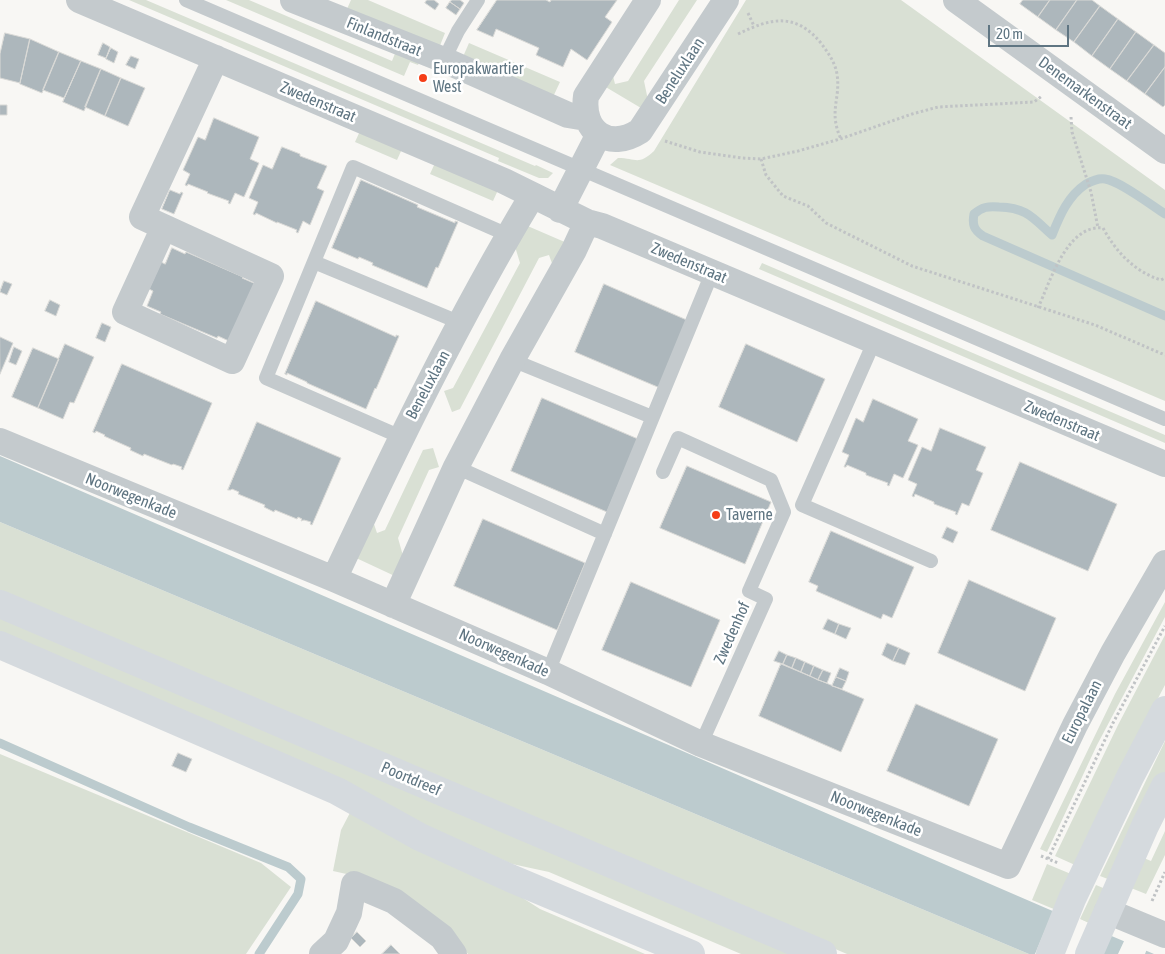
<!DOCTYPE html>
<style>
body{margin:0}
#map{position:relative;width:1165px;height:954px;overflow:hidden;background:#f8f7f4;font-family:"Asap Condensed",sans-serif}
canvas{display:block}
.scale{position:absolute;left:988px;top:25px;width:81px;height:22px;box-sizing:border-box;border:2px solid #5f7582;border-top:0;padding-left:6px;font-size:15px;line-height:18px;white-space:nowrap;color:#5f7582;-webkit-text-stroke:4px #fff;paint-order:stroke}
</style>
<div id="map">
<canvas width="1165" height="954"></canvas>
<div class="scale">20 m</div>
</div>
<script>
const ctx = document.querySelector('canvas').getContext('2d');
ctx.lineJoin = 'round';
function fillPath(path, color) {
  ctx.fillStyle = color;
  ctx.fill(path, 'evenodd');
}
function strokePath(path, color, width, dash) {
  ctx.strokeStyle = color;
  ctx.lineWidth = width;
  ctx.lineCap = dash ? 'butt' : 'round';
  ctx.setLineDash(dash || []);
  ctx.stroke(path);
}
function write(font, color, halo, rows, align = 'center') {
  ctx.font = font + ' "Asap Condensed",sans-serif';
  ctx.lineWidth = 5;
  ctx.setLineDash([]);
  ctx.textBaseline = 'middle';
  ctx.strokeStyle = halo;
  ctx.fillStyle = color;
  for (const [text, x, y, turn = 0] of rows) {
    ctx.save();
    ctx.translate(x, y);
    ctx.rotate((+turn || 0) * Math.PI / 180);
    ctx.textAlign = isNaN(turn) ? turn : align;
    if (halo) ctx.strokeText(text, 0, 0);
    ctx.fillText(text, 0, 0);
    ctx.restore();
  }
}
fillPath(new Path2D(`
 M129 0H146L535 166 536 165 553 173 548 178H539L498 161 499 158Z
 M226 0H249L392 61 396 51 420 60 418 65 410 62 404 76Z
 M351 0H368L445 33 439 48 347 9Z
 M679 0H697L644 81 649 105 646 111 604 86 612 72 615 84 628 81Z
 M746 0H901L1165 190V401L610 165 618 158C636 158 638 166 654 151Z
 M469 43 560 82 553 97 462 59Z
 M360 131 402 149 397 160 355 142Z
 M435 163 498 190 493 201 430 174Z
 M523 224 567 243 554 269 549 255 539 258 460 409 452 412 444 391 453 388 520 263 513 240Z
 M762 263 1165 435V443L759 269Z
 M433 448 439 467 429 470 398 538 405 563 399 578 354 557 372 518 377 533 385 530 423 450Z
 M0 522 1029 954H847L0 594Z
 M1165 602V617L1097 745 1047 852 1040 849 1115 694Z
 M0 610 805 954H741L549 872 512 864 0 637Z
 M1165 635V685L1116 778 1075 865 1055 856 1118 725Z
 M1165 741V772L1113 881 1100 876Z
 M0 754 261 863 291 887 246 954H0Z
 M353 807 479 870 540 909 645 954H468L453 935 369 879 333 871 341 830Z
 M1165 831V855L1146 894 1126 886 1139 856 1151 861Z
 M1047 864 1071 874 1056 910 1032 900Z
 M1096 885 1108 890 1093 925 1080 919Z`), '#d9e0d4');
fillPath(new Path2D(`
 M0 456 1048 909 1154 954H1029L0 522Z`), '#bccbce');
fillPath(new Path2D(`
 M1054 909 1110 932 1100 954H1035Z
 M1125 939 1147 949 1145 954H1118Z`), '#f8f7f4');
strokePath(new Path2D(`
 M1165 214C1151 205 1120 181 1105 179 1098 178 1092 181 1086 184 1068 196 1060 215 1052 235 1032 217 1027 208 999 207 988 206 982 207 974 214 972 225 974 230 983 236L1165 316
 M0 743 189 827 288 867 301 879 298 894 259 954`), '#bccbce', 9);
const building = new Path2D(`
 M427 0H434L439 4 435 10 425 3Z
 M452 0H460L464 3 460 9 450 2Z
 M497 0H546L550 2 551 0H617L605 17 612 22 587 60 571 49 563 67 536 55 539 48 496 29 493 37 477 30Z
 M1023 0H1050L1038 17 1020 4Z
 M1050 0H1077L1056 30 1038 17Z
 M1077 0H1092L1100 6 1074 42 1056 30Z
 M450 2 460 9 456 15 446 8Z
 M1100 6 1118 19 1092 56 1074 42Z
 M1118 19 1136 32 1110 69 1092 56Z
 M1136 32 1154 45 1127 81 1110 69Z
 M5 33 30 39 20 83 0 78V54Z
 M30 39 59 52 42 93 20 84Z
 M103 43 110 47 106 58 98 55Z
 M1154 45 1165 53V67L1145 94 1127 81Z
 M111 48 118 52 114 63 106 59Z
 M59 52 81 61 64 98 43 90Z
 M131 56 139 59 135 69 126 65Z
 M81 61 101 69 84 111 63 102Z
 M1165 67V105L1163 107 1145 94Z
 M101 69 121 78 105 116 85 107Z
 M121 78 145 88 128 126 105 116Z
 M0 105H7V115H0Z
 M214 118 259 137 250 159 259 163 244 197 235 193 230 204 228 203 229 201 207 193 208 192 188 184 187 186 185 185 190 174 183 170 198 137 205 140Z
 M282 147 300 154V156L327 166 317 188 324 191 310 225 303 221 298 233 296 232 297 230 277 222V223L256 213 255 215 253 214 258 202 249 198 263 165 272 169Z
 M361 180 418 205 417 207 455 223V221L458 222 438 268 436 267 427 288 372 265 373 263 359 257 358 259 332 248Z
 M170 190 180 194 181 192 183 193 174 214 162 209Z
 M172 248 185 254 186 252 243 277 242 278 256 284 231 342 218 336 217 338 160 314 161 312 147 306 153 291 149 289 161 262 165 264Z
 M4 281 12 284 7 295 0 292Z
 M604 284 689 321 660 388 575 352Z
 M50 300 60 305 56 316 45 311Z
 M316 301 396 337V335L399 336 376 389 375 388 366 409 307 383V382L287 373V375L285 374Z
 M102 323 111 327 105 342 96 338Z
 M0 337 13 343 0 374Z
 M65 344 94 357 74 403 70 402 63 419 38 408Z
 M746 344 825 379 797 442 719 407Z
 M14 347 22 351 16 365 9 362Z
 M33 348 59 359 38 408 12 397Z
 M122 364 212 403 183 470 181 469 182 467 173 464 172 465 144 454 143 456 130 450 131 448 104 436 105 435 96 431 95 433 93 432Z
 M542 398 638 439 607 512 511 471Z
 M873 399 918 419 908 441 918 445 903 478 894 474 889 486 887 485 888 483 866 475V473L847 465 846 467H844L849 455 842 452 856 418 863 422Z
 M257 422 341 458 312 525 310 524 311 522 304 520 301 521 302 519 298 517 297 519 275 510 274 512 264 507 265 505 238 494 239 492 232 489 231 490H228Z
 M940 428 986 447 976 470 983 473 969 506 962 503 957 515 955 514 956 512 934 504V502L915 494 914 497 912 496 917 484 908 480 922 447 931 451Z
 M1020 462 1117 504 1088 571 991 530Z
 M687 466 771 502 745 564 660 528Z
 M483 519 585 563 557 630 454 586Z
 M947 527 958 532 953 543 942 538Z
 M831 531 914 567 892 618 883 614 881 619 816 591 818 586 809 582Z
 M969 580 1056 618 1025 691 938 653Z
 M631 582 720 620 691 687 602 650Z
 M828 619 839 624 835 634 823 629Z
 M839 624 851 628 846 639 835 634Z
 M887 643 899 648 893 661 882 655Z
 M899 648 910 653 905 665 893 661Z
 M779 651 787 655 783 664 774 661Z
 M787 655 796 658 792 668 783 664Z
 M796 658 805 662 801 672 792 668Z
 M805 662 814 666 810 676 801 672Z
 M781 664 864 699 841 752 759 716Z
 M814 666 823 670 818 680 810 676Z
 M840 668 849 672 846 681 836 677Z
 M823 670 831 673 827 683 818 680Z
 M836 677 846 681 842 689 832 686Z
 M916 704 998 739 969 806 887 771Z
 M178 753 192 759 186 772 172 766Z
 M357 932 366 941 360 947 351 938Z
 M391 945 400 954H382Z`);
fillPath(building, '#adb7bc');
strokePath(building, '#d9d9d6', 1);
strokePath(new Path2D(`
 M748 13 754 26
 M738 34C771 18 795 12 821 43 828 53 835 62 837 74 841 99 828 111 841 139
 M1071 117 1072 132 1091 192 1098 228
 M665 141 700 152 742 158 761 159 798 151 840 139 912 114 938 107 1034 102 1042 96
 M761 159 766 175 783 196 808 206 826 223 912 266 1095 325 1165 355
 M1038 308C1050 282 1067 224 1103 228 1116 252 1135 272 1161 280L1165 278
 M1041 856 1058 863
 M1048 859 1113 723 1165 626
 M1152 901 1165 872`), '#c0c3c5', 3, [2.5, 2.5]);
strokePath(new Path2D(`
 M186 0 1165 419
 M444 60 458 31 478 0
 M314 262 461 323
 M874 342 802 505 931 561
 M512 360 652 417
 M401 437 266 378 353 167 508 235
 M456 467 605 534
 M663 472 678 438 771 480 784 512 749 591 766 599 701 744
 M548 672 712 273`), '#c4cacd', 14);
strokePath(new Path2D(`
 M79 0 504 181 587 222 602 226 1165 464
 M293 0 444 60 568 115 586 118
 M648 0 586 96C581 132 609 151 640 131L726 0
 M956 0 1165 151
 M560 210 599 134
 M164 227 125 312 232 361 271 276 142 217 216 58
 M0 441 334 579 548 672 701 744 1008 866 1075 725 1113 653 1165 563
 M334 579C395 449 458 319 532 196
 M393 605 456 467 512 360 574 250 587 222
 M1107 911 1165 935
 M322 954 336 941 349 913 354 884 394 901 442 937 454 954`), '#c4cacd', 26);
strokePath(new Path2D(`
 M0 604 823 954
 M0 645 337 791 420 837 510 878 691 954
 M1050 954 1072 899 1130 777 1165 710
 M1089 954 1145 826 1165 786`), '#d5dade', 28);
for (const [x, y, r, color] of [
 [423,78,5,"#f53e17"],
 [716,515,5,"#f53e17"]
]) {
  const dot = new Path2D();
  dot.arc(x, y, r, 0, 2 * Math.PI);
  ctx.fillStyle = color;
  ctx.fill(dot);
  strokePath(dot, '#fff', 2);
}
write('16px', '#5f7582', '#fff', [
 ["Finlandstraat",384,37,22],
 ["Beneluxlaan",680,71,-57],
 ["Denemarkenstraat",1085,93,36],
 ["Zwedenstraat",318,102,23],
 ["Zwedenstraat",689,263,23],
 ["Beneluxlaan",428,385,-62],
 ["Zwedenstraat",1062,421,23],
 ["Noorwegenkade",131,496,22],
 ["Zwedenhof",732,633,-66],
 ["Noorwegenkade",504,653,24],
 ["Europalaan",1082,712,-63],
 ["Poortdreef",411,779,23],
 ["Noorwegenkade",876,814,22]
]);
write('16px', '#5f7582', '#fff', [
 ["Europakwartier",433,69],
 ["West",433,87],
 ["Taverne",726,515]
], 'left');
</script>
